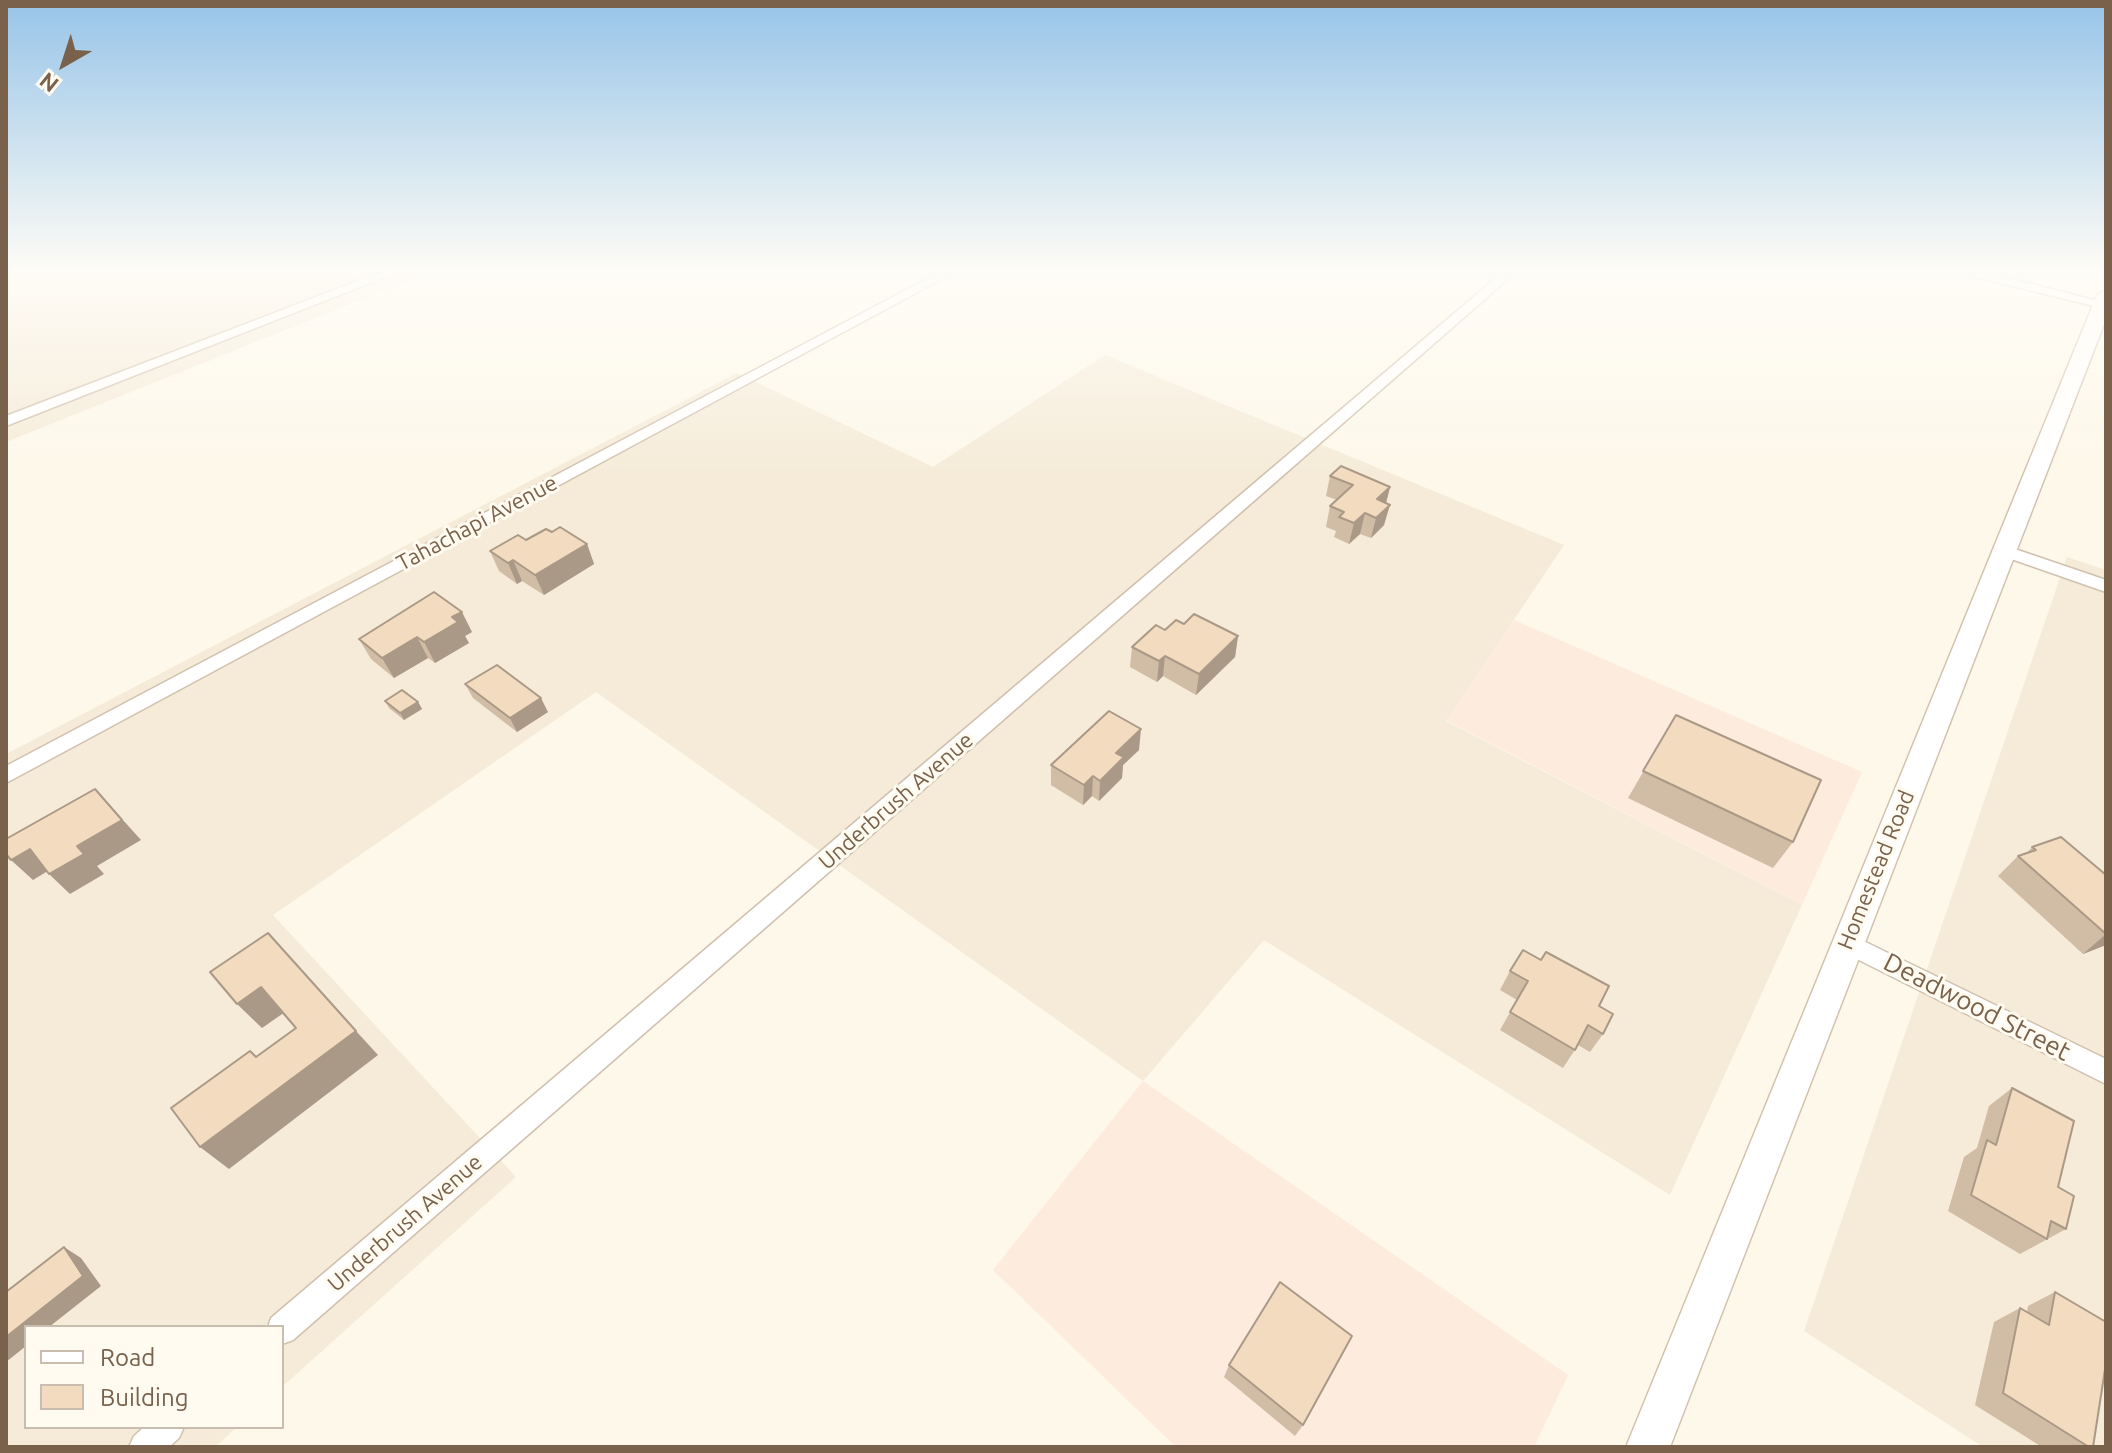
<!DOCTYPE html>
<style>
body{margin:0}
#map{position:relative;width:2112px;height:1453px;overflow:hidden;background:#fdf8ea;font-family:Ubuntu,sans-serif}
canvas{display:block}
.frame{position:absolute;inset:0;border:8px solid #79614b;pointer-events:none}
.legend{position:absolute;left:24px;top:1325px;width:260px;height:104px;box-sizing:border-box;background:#fffbf1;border:2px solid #c9bdaf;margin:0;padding:10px 14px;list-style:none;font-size:24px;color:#79614b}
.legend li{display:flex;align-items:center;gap:16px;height:40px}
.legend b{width:40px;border:2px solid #c9bdaf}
.north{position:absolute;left:24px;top:24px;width:80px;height:80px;-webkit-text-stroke:6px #fffbf1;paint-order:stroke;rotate:219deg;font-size:22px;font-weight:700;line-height:32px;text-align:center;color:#79614b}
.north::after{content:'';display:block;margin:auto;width:28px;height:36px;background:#79614b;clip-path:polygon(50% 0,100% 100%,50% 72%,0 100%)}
</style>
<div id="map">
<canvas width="2112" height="1453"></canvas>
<div class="frame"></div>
<ul class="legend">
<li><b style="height:10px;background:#fff"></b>Road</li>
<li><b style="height:22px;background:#f3dbc0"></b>Building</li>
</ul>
<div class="north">N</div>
</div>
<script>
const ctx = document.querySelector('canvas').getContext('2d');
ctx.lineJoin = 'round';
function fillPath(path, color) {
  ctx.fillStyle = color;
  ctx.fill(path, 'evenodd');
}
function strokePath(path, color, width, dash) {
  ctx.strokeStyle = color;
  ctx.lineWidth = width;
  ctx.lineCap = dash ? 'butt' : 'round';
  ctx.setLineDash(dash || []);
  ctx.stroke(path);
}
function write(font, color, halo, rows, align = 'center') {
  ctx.font = font + ' Ubuntu,sans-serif';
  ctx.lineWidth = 6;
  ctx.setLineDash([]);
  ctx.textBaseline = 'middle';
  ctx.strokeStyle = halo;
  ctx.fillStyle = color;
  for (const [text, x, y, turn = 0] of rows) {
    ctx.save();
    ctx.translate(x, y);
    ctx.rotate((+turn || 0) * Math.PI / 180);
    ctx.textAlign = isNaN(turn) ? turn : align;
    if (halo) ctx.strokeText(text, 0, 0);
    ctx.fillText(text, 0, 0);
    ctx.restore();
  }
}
fillPath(new Path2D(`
 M6 272H431L6 442Z
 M1105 355 1564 545 1446 721 1802 905 1670 1195 1264 940 1143 1081 596 692 273 915 516 1177 282 1387V1327H26V1427H237L215 1447H6V754L737 373 933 467Z
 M2067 557 2106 570V1447H1983L1804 1331Z`), '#f5ebd8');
fillPath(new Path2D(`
 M1514 620 1862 772 1802 905 1446 720Z
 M1143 1081 1568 1375 1534 1447H1176L993 1270Z`), '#fdebdd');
const street = new Path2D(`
 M381 272H398L6 426V416Z
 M940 272H955L6 783V766Z
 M1503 272H1516L293 1340 282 1344V1327H268L271 1318Z
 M1965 272H1985L2106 303V309L1967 275Z
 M2003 545 2106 580V592L1997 554 1994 550 1997 546Z
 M1847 933 2106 1059V1084L1839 950 1835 943 1839 936Z
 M144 1427H184L179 1438 169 1447H129L134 1436Z`);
const secondary = new Path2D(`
 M2106 290V319L1670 1447H1626L2097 295Z`);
strokePath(street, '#d0c1ae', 3);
strokePath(secondary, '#d3c2ac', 3);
fillPath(street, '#fff');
fillPath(secondary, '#fff');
fillPath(new Path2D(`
 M1330 476 1390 487 1386 503 1384 525 1371 538 1360 534 1349 544 1334 537 1336 531 1326 527 1330 506 1337 500 1326 496Z
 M552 532 587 544 594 564 544 595 522 581 517 584 499 571 490 551Z
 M1184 624 1238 636 1235 657 1196 695 1163 676 1157 682 1130 667 1132 647 1165 630Z
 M472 632 465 636 469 643 435 663 428 658 394 678 371 659 359 639Z
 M465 684 548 712 517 732 473 698Z
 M385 701 418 702 422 709 404 720 389 708Z
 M1676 715 1793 842 1773 868 1628 798Z
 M1139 750 1123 765 1122 778 1099 801 1092 796 1083 805 1051 785V765Z
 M2032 847 2106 875V945L2083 954 1998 876 2018 856 2026 854Z
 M1510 971 1599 1006 1603 1034 1590 1052 1578 1045 1563 1068 1500 1030 1517 1000 1500 990Z
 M2012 1088 2058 1187 2066 1229 2020 1254 1948 1211 1964 1157 1977 1148 1989 1106Z
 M2055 1292 2093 1447H2042L1975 1405 1994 1322 2020 1308 2027 1312 2028 1306Z
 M1229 1365 1303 1425 1295 1436 1224 1377Z`), '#d1bca5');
fillPath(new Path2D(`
 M1390 487 1385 507 1377 499Z
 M1390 505 1384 525 1371 538 1376 518Z
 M1365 513 1360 534 1349 544 1354 523Z
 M587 544 594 564 544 595 535 575Z
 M513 560 522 581 517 584 508 563Z
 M462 612 472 632 465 636 469 643 435 663 424 642 452 617Z
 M1238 636 1235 657 1196 695 1199 674Z
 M417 637 428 658 394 678 382 658Z
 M1165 656 1163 676 1157 682 1159 661Z
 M541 698 548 712 517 732 510 718Z
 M418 702 422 709 404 720 400 713Z
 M1141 729 1139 750 1123 765 1122 778 1099 801 1100 781 1116 753Z
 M1093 776 1092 796 1083 805 1084 785Z
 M95 789 141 840 97 866 104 874 70 894 49 874Z
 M30 849 51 869 33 880 11 860Z
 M2106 934V945L2083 954Z
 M261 987 285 1012 262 1028 237 1004Z
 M356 1031 378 1055 229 1169 200 1147Z
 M64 1247 81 1258 101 1286 49 1327H26V1346L6 1362V1337Z`), '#aa9986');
const building = new Path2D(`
 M1341 466 1390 487 1377 499 1390 505 1376 518 1365 513 1354 523 1339 517 1344 512 1330 506 1353 485 1330 476Z
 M560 527 587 544 535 575 513 560 508 563 490 551 518 535 526 540 546 529 552 532Z
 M434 592 462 612 452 617 458 622 424 642 417 637 382 658 359 639Z
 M1194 614 1238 636 1199 674 1165 656 1159 661 1132 647 1156 625 1165 630 1176 620 1184 624Z
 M497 665 541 698 510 718 465 684Z
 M402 690 418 702 400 713 385 701Z
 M1109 711 1141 729 1116 753 1124 757 1100 781 1093 776 1084 785 1051 765Z
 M1676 715 1821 780 1793 842 1643 771Z
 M95 789 122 820 77 846 84 854 49 874 30 849 11 860 6 854V839Z
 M2061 837 2106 875V934L2018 856 2036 850 2032 847Z
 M268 933 356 1031 200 1147 171 1108 250 1051 256 1057 296 1028 261 987 237 1004 210 972Z
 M1523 950 1541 960 1546 952 1609 986 1599 1006 1613 1014 1603 1034 1588 1025 1575 1050 1510 1012 1528 981 1510 971Z
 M2012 1088 2074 1121 2058 1187 2074 1196 2066 1229 2051 1221 2047 1239 1971 1195 1987 1140 1996 1145Z
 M64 1247 83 1276 6 1337V1292Z
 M1280 1282 1352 1336 1303 1425 1229 1365Z
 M2055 1292 2106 1322V1363L2093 1447H2089L2003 1393 2020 1308 2049 1325Z`);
fillPath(building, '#f3dbc0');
strokePath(building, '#aa9986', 2);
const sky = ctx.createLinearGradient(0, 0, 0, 475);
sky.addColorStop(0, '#97c4e8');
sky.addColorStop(0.57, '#fefcf6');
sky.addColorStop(1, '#fefcf600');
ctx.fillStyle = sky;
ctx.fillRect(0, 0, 2112, 475);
write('22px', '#79614b', '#fffbf1', [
 ["Tahachapi Avenue",477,523,-28],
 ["Underbrush Avenue",896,801,-41],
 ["Homestead Road",1876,870,-68],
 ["Underbrush Avenue",405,1223,-41]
]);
write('26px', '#79614b', '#fffbf1', [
 ["Deadwood Street",1977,1007,27]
]);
</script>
